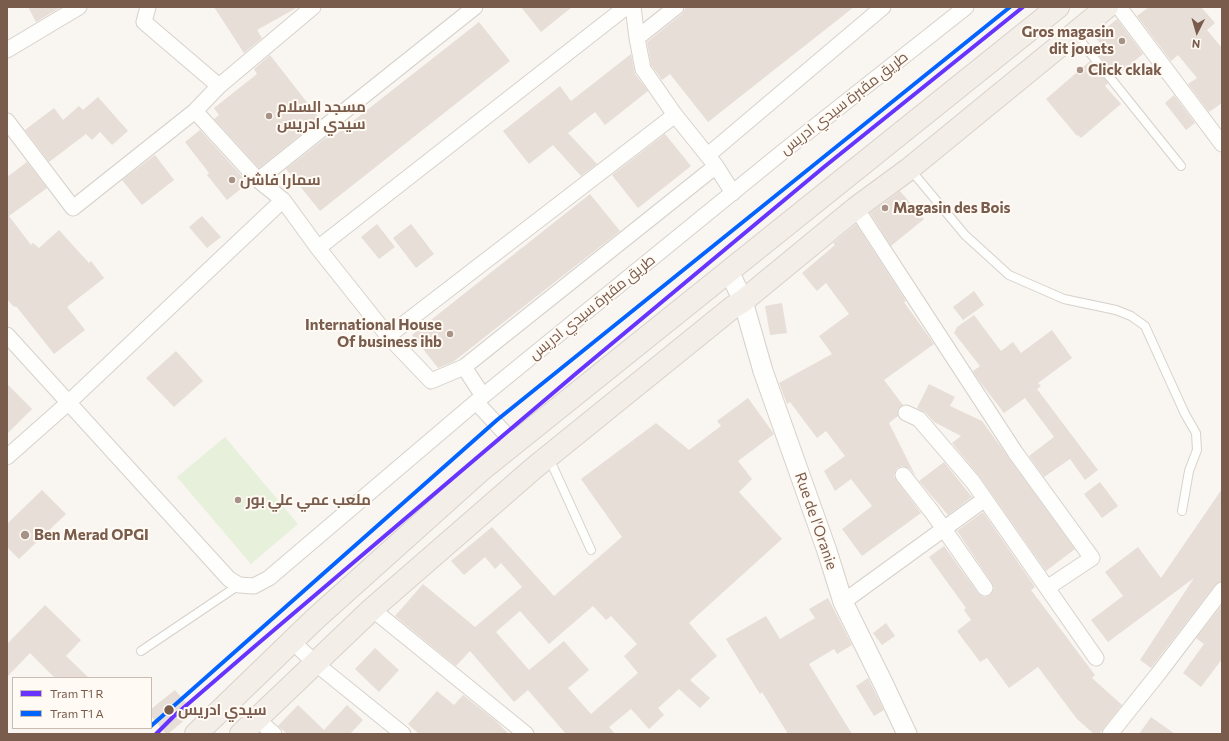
<!DOCTYPE html>
<meta charset="utf-8">
<style>
body{margin:0}
#map{position:relative;width:1229px;height:741px;overflow:hidden;background:#f9f5f0;font-family:Commissioner,sans-serif}
canvas{display:block}
.frame{position:absolute;inset:0;border:8px solid #7a5c4d;pointer-events:none}
.legend{position:absolute;left:12px;top:677px;width:140px;height:52px;box-sizing:border-box;background:#fffaf3;border:1px solid #cabbb1;margin:0;padding:5px 7px;list-style:none;font-size:12px;color:#7a5c4d}
.legend li{display:flex;align-items:center;gap:8px;height:20px}
.legend b{width:20px;border:1px solid #cabbb1}
.north{position:absolute;left:1177px;top:12px;width:40px;height:40px;-webkit-text-stroke:3px #fffaf3;paint-order:stroke;rotate:185deg;font-size:11px;font-weight:700;line-height:16px;text-align:center;color:#7a5c4d}
.north::after{content:'';display:block;margin:auto;width:14px;height:18px;background:#7a5c4d;clip-path:polygon(50% 0,100% 100%,50% 72%,0 100%)}
</style>
<div id="map">
<canvas width="1229" height="741"></canvas>
<div class="frame"></div>
<ul class="legend">
<li><b style="height:5px;background:#63f"></b>Tram T1 R</li>
<li><b style="height:5px;background:#0363ff"></b>Tram T1 A</li>
</ul>
<div class="north">N</div>
</div>
<script>
const ctx = document.querySelector('canvas').getContext('2d');
ctx.lineJoin = 'round';
function fillPath(path, color) {
  ctx.fillStyle = color;
  ctx.fill(path, 'evenodd');
}
function strokePath(path, color, width, dash) {
  ctx.strokeStyle = color;
  ctx.lineWidth = width;
  ctx.lineCap = dash ? 'butt' : 'round';
  ctx.setLineDash(dash || []);
  ctx.stroke(path);
}
function write(font, color, halo, rows, align = 'center') {
  ctx.font = font + ' Commissioner,Cairo,sans-serif';
  ctx.lineWidth = 4;
  ctx.setLineDash([]);
  ctx.textBaseline = 'middle';
  ctx.strokeStyle = halo;
  ctx.fillStyle = color;
  for (const [text, x, y, turn = 0] of rows) {
    ctx.save();
    ctx.translate(x, y);
    ctx.rotate((+turn || 0) * Math.PI / 180);
    ctx.textAlign = isNaN(turn) ? turn : align;
    if (halo) ctx.strokeText(text, 0, 0);
    ctx.fillText(text, 0, 0);
    ctx.restore();
  }
}
fillPath(new Path2D(`
 M225 437 298 524 251 564 177 477Z`), '#e7f0db');
fillPath(new Path2D(`
 M28 7H61L36 22Z
 M214 7H298L257 30 262 38 244 53Z
 M521 7H572L541 32Z
 M686 7H854L708 122 670 74 662 80 651 65 647 42 682 14Z
 M1149 7H1201L1215 23 1207 30 1222 48V103L1209 112 1188 84 1197 78 1178 55 1171 61 1137 16Z
 M1117 19 1143 54 1116 76 1098 54 1105 49 1095 37Z
 M479 22 510 61 320 211 286 169 332 133 334 136Z
 M631 54 635 74 648 91 605 125 595 112 568 133 597 164 581 176 553 145 529 164 503 131 560 86 571 101Z
 M270 55 320 119 259 168 214 119 219 115 214 108 257 74 254 69Z
 M1090 61 1108 83 1105 86 1121 104 1081 138 1078 135 1077 136 1046 99Z
 M1174 95 1195 123 1186 130 1165 103Z
 M98 97 128 131 112 145 100 132 92 140 86 134 49 162 25 130 54 108 63 120 79 106 83 110Z
 M200 130 248 183 227 200 207 175 209 173 185 142Z
 M665 134 691 166 638 208 612 175Z
 M155 155 174 180 142 205 122 180Z
 M27 162 47 188 9 216 31 245 33 243 39 248 59 230 89 263 91 261 104 278 67 307 85 330 54 354 16 306 14 307 7 299V177Z
 M900 191 924 219 891 246 870 213Z
 M590 194 620 231 453 362 438 368 412 335Z
 M202 216 221 237 207 248 189 227Z
 M377 224 395 247 379 259 361 237Z
 M411 224 434 254 416 268 393 238Z
 M856 224 906 301 904 302 934 344 884 380 903 405 898 410V416L889 423 916 477 910 469 906 467 902 466 897 468 895 472 894 477 921 513 862 556 842 529 872 506 851 479 835 491 824 471 845 456 826 431 817 438 790 402 787 404 779 383 832 354 819 336 849 314 826 283 817 291 802 273 835 245 833 243Z
 M974 291 984 305 963 320 953 307Z
 M782 303 787 333 770 335 765 306Z
 M974 315 1001 351 1013 342 1021 353 1052 330 1072 358 1038 383 1041 386 1037 389 1098 470 1085 480 1070 459 1044 477 1029 456 1054 437 1025 398 1004 413 977 378 973 371 980 366 954 333 957 327Z
 M176 351 203 381 174 407 146 378Z
 M7 384 32 409 7 434Z
 M929 384 955 397 950 406 982 421 1075 549 1046 571 980 477 952 443 961 436 934 422 926 413 917 408Z
 M748 398 774 434 738 461 752 479 739 492 782 539 689 623 717 656 690 680 710 698 700 708 679 689 658 708 664 715 649 729 631 709 609 727 615 734H566L528 690 514 702 470 651 456 666 395 616 423 584 475 627 522 587 501 563 495 569 485 557 464 575 451 561 492 527 554 596 622 537 581 479 656 423 689 450 721 426 717 421ZM593 606 606 620 611 616 637 644 624 656 638 673 591 714 568 688 589 670 564 641 529 670 496 632 520 611 549 644Z
 M944 462 972 497 948 515 919 481Z
 M1100 482 1118 506 1102 518 1084 494Z
 M1222 489V581L1215 585 1151 668 1140 660 1194 578 1108 642 1091 620 1123 596 1105 572 1138 547 1161 578Z
 M42 490 66 514 19 559 7 547V524Z
 M983 512 1035 587 1031 590 1095 675 1092 678 1122 705 1099 734H1094L1077 719 1038 667 1009 688 987 658 980 662 957 631 971 620 964 610 966 608 929 557 944 546 978 593 982 596 985 597 990 595 993 591 994 588 992 583 957 531Z
 M828 598 852 645 837 654 834 649 809 664 852 734H788L762 692 760 694 726 639 766 616 780 639 815 618 809 609Z
 M45 605 81 640 66 656 89 678H55L30 653 7 677V644Z
 M1222 605V659L1201 687 1183 673 1204 644 1196 638Z
 M886 623 895 636 882 645 873 633Z
 M375 648 399 670 379 692 355 669Z
 M868 678 884 710 874 716 856 686Z
 M175 690 194 712 168 734H166L151 716V709Z
 M437 691 454 705 463 695 496 721 509 734H419L408 724Z
 M298 705 324 730 347 705 363 720 350 734H287L278 726Z
 M1151 717 1175 734H1139Z`), '#e6ded7');
const service = new Path2D(`
 M1075 34 1181 166
 M910 169 965 235 1009 275 1064 299 1116 310 1131 316 1145 326 1185 414 1196 433 1197 450 1189 471 1182 511
 M549 458 591 550
 M141 651 239 585`);
const minor = new Path2D(`
 M148 7 144 22 219 86
 M633 7 637 38 643 69 675 115 716 166 733 193
 M1119 7 1222 144
 M637 38 676 7
 M7 50 79 7
 M7 121 73 208 195 111
 M708 155 883 7
 M258 180 475 7
 M283 200 318 248 626 7
 M856 208 1015 452 1092 558 1047 588
 M318 248 388 336 431 381 464 367 716 166
 M7 335 229 579 239 585 254 586 269 578 483 396 780 154 966 7
 M388 336 675 115
 M464 367 483 396
 M476 402 514 443
 M906 413 919 419 973 482 1096 658
 M7 457 68 403 283 200 258 180 195 111 219 86 313 7
 M903 475 932 512 985 588
 M843 602 985 499
 M372 609 526 734
 M292 641 315 663 403 734
 M257 719 274 734
 M1110 734 1158 674 1222 590`);
const tertiary = new Path2D(`
 M729 271 743 301 763 371 827 551 843 602 884 685 907 734`);
const primary = new Path2D(`
 M196 734 315 619 480 471 1058 7
 M241 734 372 609 534 468 733 307 743 301 856 208 909 169 1107 7`);
strokePath(service, '#d7d1cb', 10);
strokePath(minor, '#d7d1cb', 17);
strokePath(tertiary, '#d7d1cb', 21);
strokePath(primary, '#dad1cc', 24);
strokePath(service, '#fefefd', 8);
strokePath(minor, '#fefefd', 15);
strokePath(tertiary, '#fefefd', 19);
strokePath(primary, '#f3eee8', 22);
strokePath(new Path2D(`
 M156 734 174 716 254 647 579 371 824 167 1023 7`), '#63f', 4);
strokePath(new Path2D(`
 M151 726 497 420 1010 7`), '#0363ff', 4);
for (const [x, y, r, color] of [
 [1122,41,4,"#a69286"],
 [1080,70,4,"#a69286"],
 [269,116,4,"#a69286"],
 [232,180,4,"#a69286"],
 [885,208,4,"#a69286"],
 [450,334,4,"#a69286"],
 [238,500,4,"#a69286"],
 [25,535,5,"#a69286"],
 [169,710,5.5,"#7a5c4d"]
]) {
  const dot = new Path2D();
  dot.arc(x, y, r, 0, 2 * Math.PI);
  ctx.fillStyle = color;
  ctx.fill(dot);
  strokePath(dot, '#fffaf3', 1.5);
}
write('bold 15px', '#7a5c4d', '#fffaf3', [
 ["Gros magasin",1114,32,"right"],
 ["dit jouets",1114,49,"right"],
 ["Click cklak",1088,70],
 ["مسجد السلام",277,107],
 ["سيدي ادريس",277,124],
 ["سمارا فاشن",240,180],
 ["Magasin des Bois",893,208],
 ["International House",442,325,"right"],
 ["Of business ihb",442,342,"right"],
 ["ملعب عمي علي بور",246,500],
 ["Ben Merad OPGI",34,535]
], 'left');
write('15px', '#7a5c4d', '#fffaf3', [
 ["طريق مقبرة سيدي ادريس",844,103,-38],
 ["طريق مقبرة سيدي ادريس",592,307,-39],
 ["Rue de l'Oranie",816,521,71]
]);
write('bold 15px', '#7a5c4d', '#fffaf3', [
 ["سيدي ادريس",178,710]
], 'left');
</script>
